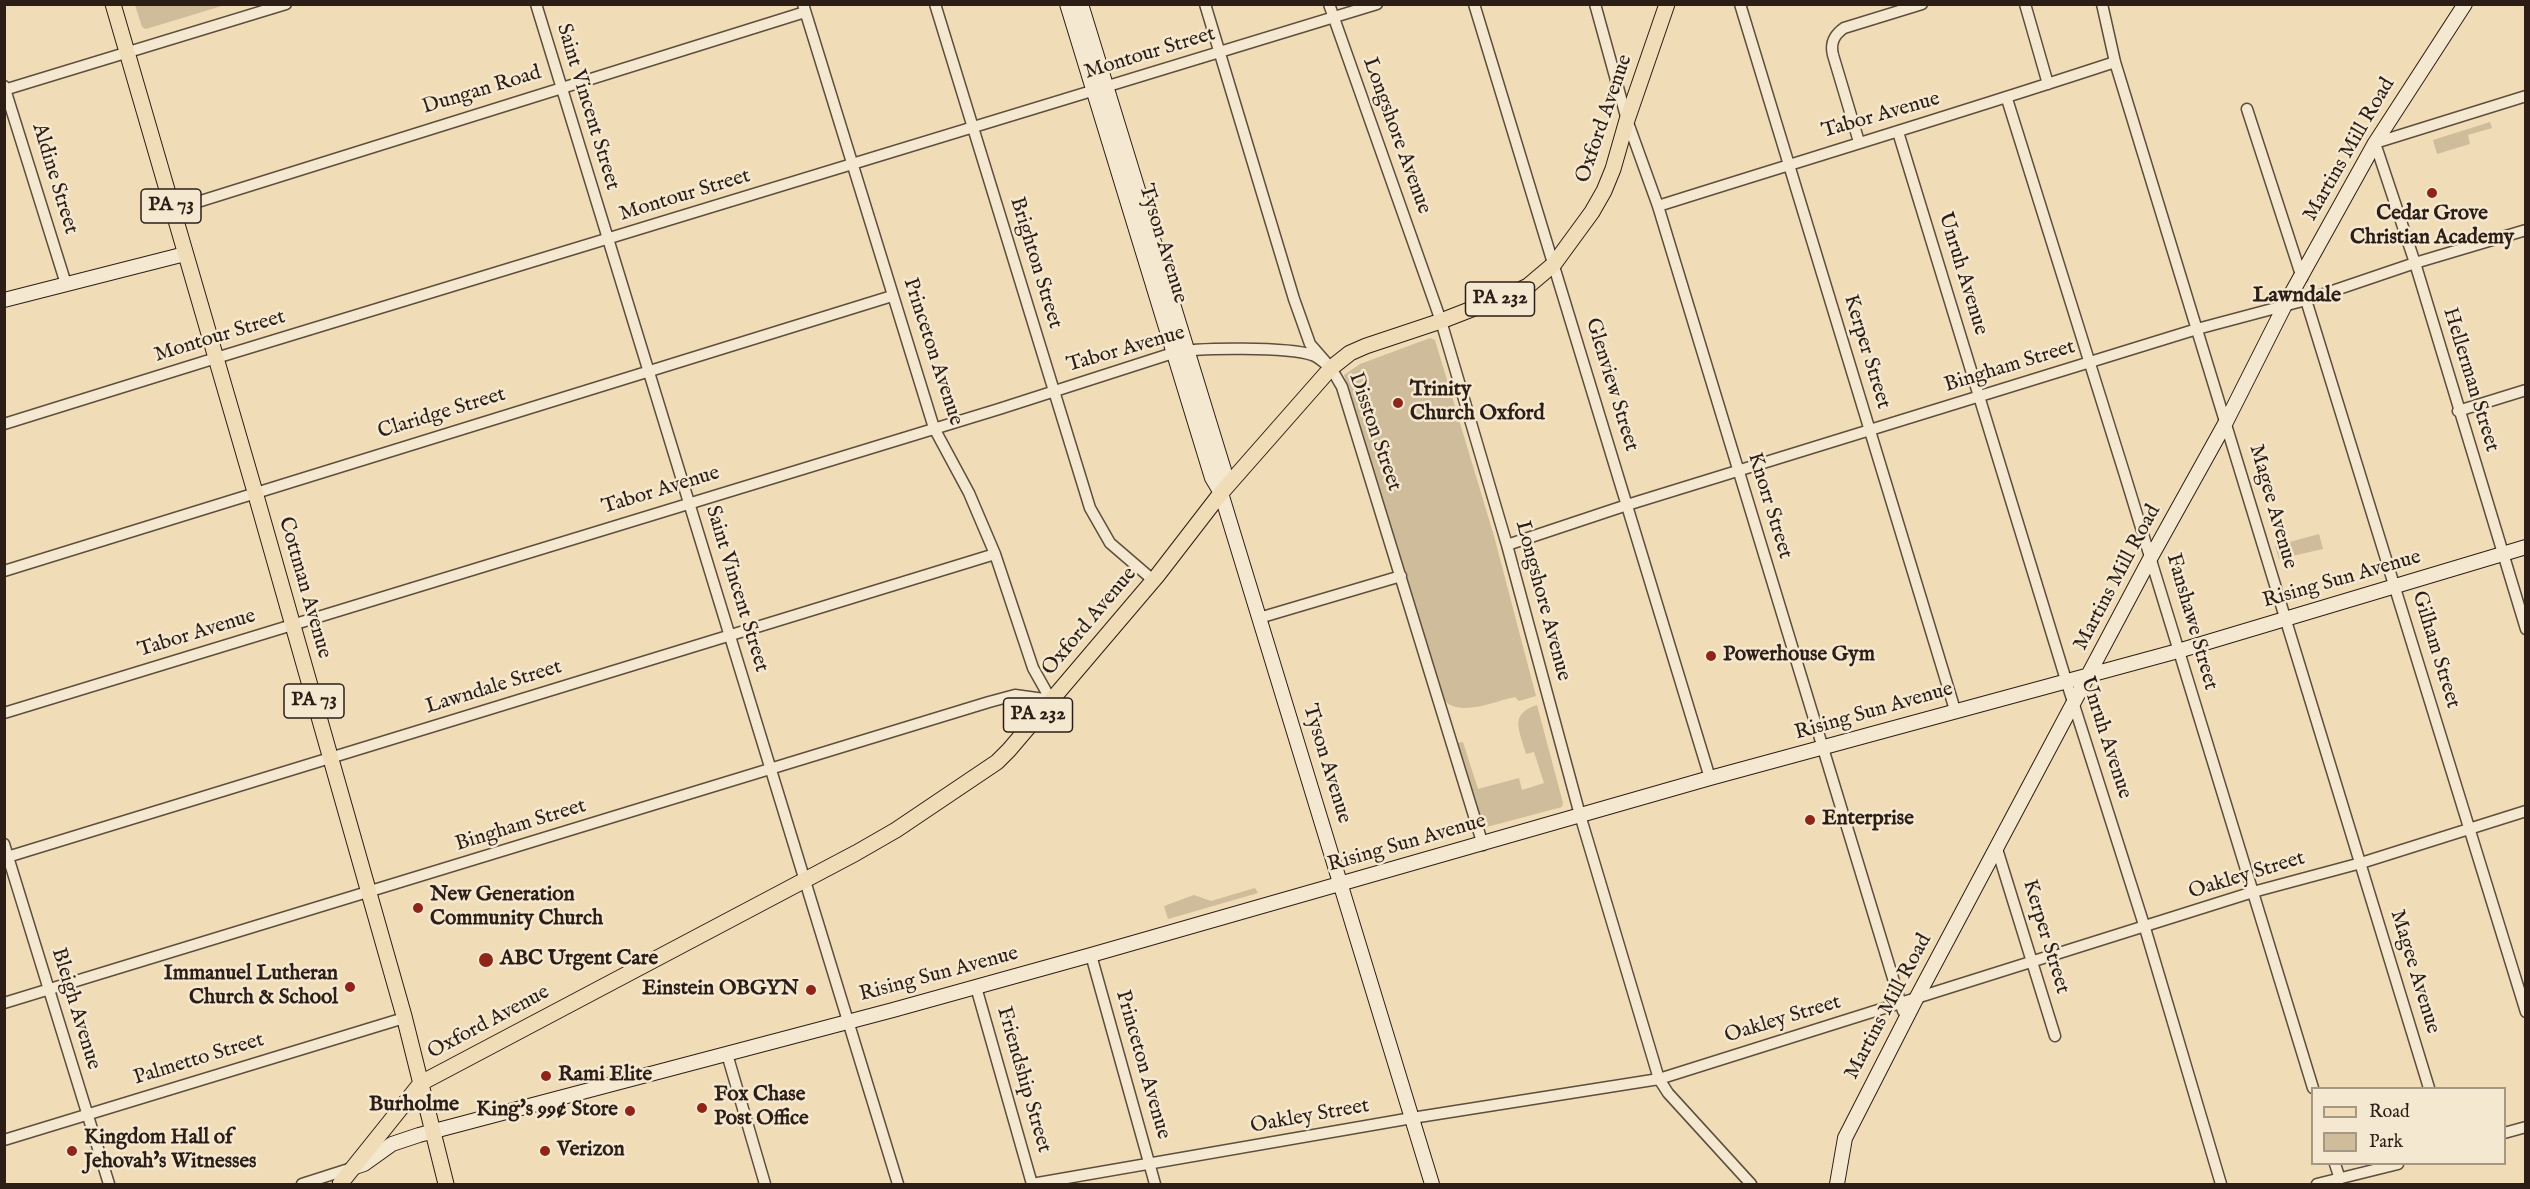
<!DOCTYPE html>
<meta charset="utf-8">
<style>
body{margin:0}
#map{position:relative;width:2530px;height:1189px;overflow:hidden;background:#f0dcb6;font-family:"IM FELL English",serif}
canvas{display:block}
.frame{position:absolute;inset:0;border:6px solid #2c1e16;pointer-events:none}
.legend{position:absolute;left:2311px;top:1087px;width:195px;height:78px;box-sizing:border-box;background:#f5e8d0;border:2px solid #a59786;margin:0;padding:8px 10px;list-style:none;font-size:18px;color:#2c1e16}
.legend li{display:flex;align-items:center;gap:12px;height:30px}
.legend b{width:30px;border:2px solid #a59786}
</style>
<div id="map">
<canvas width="2530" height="1189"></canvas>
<div class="frame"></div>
<ul class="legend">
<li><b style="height:8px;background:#f0dcb6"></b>Road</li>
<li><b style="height:16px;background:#cfbc9b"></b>Park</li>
</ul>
</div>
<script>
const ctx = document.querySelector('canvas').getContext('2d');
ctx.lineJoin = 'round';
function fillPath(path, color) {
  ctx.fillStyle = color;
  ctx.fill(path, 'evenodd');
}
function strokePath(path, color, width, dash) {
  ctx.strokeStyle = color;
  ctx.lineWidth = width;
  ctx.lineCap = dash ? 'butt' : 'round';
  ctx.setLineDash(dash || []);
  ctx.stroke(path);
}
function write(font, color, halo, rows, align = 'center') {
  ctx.font = font + ' "IM FELL English",serif';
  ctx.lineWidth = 5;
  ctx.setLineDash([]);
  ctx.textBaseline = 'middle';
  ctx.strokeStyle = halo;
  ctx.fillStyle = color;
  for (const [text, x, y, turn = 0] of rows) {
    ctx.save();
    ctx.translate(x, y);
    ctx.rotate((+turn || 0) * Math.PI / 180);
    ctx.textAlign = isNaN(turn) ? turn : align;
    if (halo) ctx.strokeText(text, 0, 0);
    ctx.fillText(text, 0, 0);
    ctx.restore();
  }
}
fillPath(new Path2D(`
 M135 5V4L225 5 146 29 142 27Z
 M2490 122 2492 128 2468 135 2470 144 2437 154 2433 140Z
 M1430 338 1435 340 1494 536 1536 696 1519 701 1515 697C1495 701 1461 717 1445 701L1344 375 1360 364Z
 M2319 534 2323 549 2279 559 2275 546Z
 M1537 705 1563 803 1562 807 1483 828 1456 743 1463 742 1478 789 1519 778 1522 790 1544 783 1534 752 1526 754C1520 731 1508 714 1537 705Z
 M1255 888 1258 893 1168 919 1164 906 1194 895 1211 901Z`), '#cfbc9b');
const street = new Path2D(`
 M536 4 898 1184
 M803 4 934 428 969 493 995 554 1033 668 1051 700
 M935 4 1090 508 1110 543 1153 580
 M1205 4 1294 299 1310 344 1331 368 1342 387 1483 845
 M1329 4 1441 321 1507 545 1580 815 1659 1079 1668 1093 1751 1184
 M1474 4 1710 778
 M1595 4 1627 120 1658 206 1903 1011
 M1740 4 1955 710
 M2025 4 2048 84
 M2102 4 2115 62 2429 1088
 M4 86 66 284
 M4 90 286 4
 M2526 96 2375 143 2415 263 2526 629
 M2007 99C2111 428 2213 758 2313 1088
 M2247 109 2302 278
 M1898 132 2066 680 2145 928 2221 1184
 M1859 142 1833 55C1830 43 1834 35 1844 28L1922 4
 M1658 206C1810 158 1963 112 2115 62
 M172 210 805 12
 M2306 300 2526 1012
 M2458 411 2526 390
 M4 424 216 358 1377 4
 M1507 545 1627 505 2197 329 2306 300 2415 263 2526 230
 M4 571 892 296
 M1259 618 1401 576
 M4 713 999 409 1173 353C1197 347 1290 347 1312 355 1319 357 1325 364 1331 368
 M4 844 109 1184
 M1997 849 2055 1036
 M4 858 995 554
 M1091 955 1155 1184
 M976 987 1032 1184
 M4 1003 989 702 1015 695 1051 700
 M727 1054 765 1184
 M2504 1133 2526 1127
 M4 1140 404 1018
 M2335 1164 2340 1179
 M302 1184 352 1168
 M1032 1184 1412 1118 1659 1079 2253 892 2361 863 2526 811
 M2317 1184 2398 1164`);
const secondary = new Path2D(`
 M1067 4 1212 478 1221 493 1432 1184
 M1081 4 1224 470 1221 493
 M4 300 185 254
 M355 1167 364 1164 392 1144 419 1135 893 1010 1091 955 1710 778 2178 651 2526 547
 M1837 1184 1845 1138 1916 999 2151 557 2226 422 2285 305 2375 143 2465 4`);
const primary = new Path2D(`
 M113 4 255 492 404 1016 446 1184
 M340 1184 421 1083 856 853 896 830 997 762 1009 750 1157 576 1221 493 1331 368 1350 353 1366 346 1441 321 1513 293 1528 286 1554 264 1592 212 1604 191 1613 169 1627 120 1667 4`);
strokePath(street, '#5d4e3e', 13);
strokePath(secondary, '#2c1e16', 16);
strokePath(primary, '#2c1e16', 17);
strokePath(street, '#f5e8d0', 10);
strokePath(secondary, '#f5e8d0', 14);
strokePath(primary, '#f0dcb6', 15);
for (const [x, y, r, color] of [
 [2432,193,6,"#8f2418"],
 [1398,403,6,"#8f2418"],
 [1711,656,6,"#8f2418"],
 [1810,820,6,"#8f2418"],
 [418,908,6,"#8f2418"],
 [486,960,8,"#8f2418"],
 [350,987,6,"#8f2418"],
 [811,990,6,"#8f2418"],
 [546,1076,6,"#8f2418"],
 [702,1108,6,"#8f2418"],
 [630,1111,6,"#8f2418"],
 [72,1151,6,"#8f2418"],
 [545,1151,6,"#8f2418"]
]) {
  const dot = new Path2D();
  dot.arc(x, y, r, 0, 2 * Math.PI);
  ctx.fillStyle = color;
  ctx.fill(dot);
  strokePath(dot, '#f5e8d0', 2);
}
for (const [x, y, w] of [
 [171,206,60],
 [1500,299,69],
 [314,701,60],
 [1038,715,69]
]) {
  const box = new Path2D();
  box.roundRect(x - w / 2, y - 17, w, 34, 4.5);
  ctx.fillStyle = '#f5e8d0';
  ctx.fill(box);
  strokePath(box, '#2c1e16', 1.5);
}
write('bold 20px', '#2c1e16', null, [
 ["PA 73",171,206],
 ["PA 232",1500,299],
 ["PA 73",314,701],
 ["PA 232",1038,715]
]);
write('21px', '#2c1e16', '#f5e8d0', [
 ["Montour Street",1150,54,-17],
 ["Dungan Road",482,91,-17],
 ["Saint Vincent Street",587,107,73],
 ["Tabor Avenue",1881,116,-16],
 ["Oxford Avenue",1605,119,-71],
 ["Longshore Avenue",1396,136,70],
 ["Martins Mill Road",2350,150,-60],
 ["Aldine Street",54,179,73],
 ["Montour Street",685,196,-17],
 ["Tyson Avenue",1162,244,73],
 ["Brighton Street",1035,263,73],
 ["Unruh Avenue",1962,274,73],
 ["Montour Street",220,337,-17],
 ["Tabor Avenue",1126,350,-16],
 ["Princeton Avenue",932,352,72],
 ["Kerper Street",1866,352,73],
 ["Bingham Street",2010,367,-17],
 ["Hellerman Street",2470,380,73],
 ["Glenview Street",1611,385,73],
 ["Claridge Street",442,414,-17],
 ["Disston Street",1374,432,71],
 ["Tabor Avenue",661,491,-17],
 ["Knorr Street",1769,506,73],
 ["Magee Avenue",2272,507,74],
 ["Martins Mill Road",2118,578,-62],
 ["Rising Sun Avenue",2342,580,-16],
 ["Cottman Avenue",304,588,74],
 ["Saint Vincent Street",736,589,73],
 ["Longshore Avenue",1542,601,75],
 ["Oxford Avenue",1090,622,-50],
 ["Fanshawe Street",2191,622,74],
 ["Tabor Avenue",197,634,-17],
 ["Gilham Street",2435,650,73],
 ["Lawndale Street",494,688,-17],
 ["Rising Sun Avenue",1874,712,-16],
 ["Unruh Avenue",2105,738,72],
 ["Tyson Avenue",1326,764,73],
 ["Bingham Street",521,826,-17],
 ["Rising Sun Avenue",1407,844,-16],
 ["Oakley Street",2247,876,-17],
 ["Kerper Street",2045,937,73],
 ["Magee Avenue",2414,972,73],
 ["Rising Sun Avenue",939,975,-15],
 ["Martins Mill Road",1889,1007,-62],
 ["Bleigh Avenue",75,1009,73],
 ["Oakley Street",1783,1020,-17],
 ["Oxford Avenue",489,1023,-28],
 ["Palmetto Street",199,1060,-17],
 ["Princeton Avenue",1142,1065,74],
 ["Friendship Street",1023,1080,74],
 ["Oakley Street",1310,1117,-10]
]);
write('bold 21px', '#2c1e16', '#f5e8d0', [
 ["Cedar Grove",2432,215,"center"],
 ["Christian Academy",2432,239,"center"],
 ["Trinity",1410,391],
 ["Church Oxford",1410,415],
 ["Powerhouse Gym",1723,656],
 ["Enterprise",1822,820],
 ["New Generation",430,896],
 ["Community Church",430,920],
 ["ABC Urgent Care",500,960],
 ["Immanuel Lutheran",338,975,"right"],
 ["Church & School",338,999,"right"],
 ["Einstein OBGYN",799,990,"right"],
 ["Rami Elite",558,1076],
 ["Fox Chase",714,1096],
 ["Post Office",714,1120],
 ["King's 99¢ Store",618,1111,"right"],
 ["Kingdom Hall of",84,1139],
 ["Jehovah's Witnesses",84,1163],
 ["Verizon",557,1151]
], 'left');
write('bold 22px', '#2c1e16', '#f5e8d0', [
 ["Lawndale",2297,296],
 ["Burholme",414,1105]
]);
</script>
